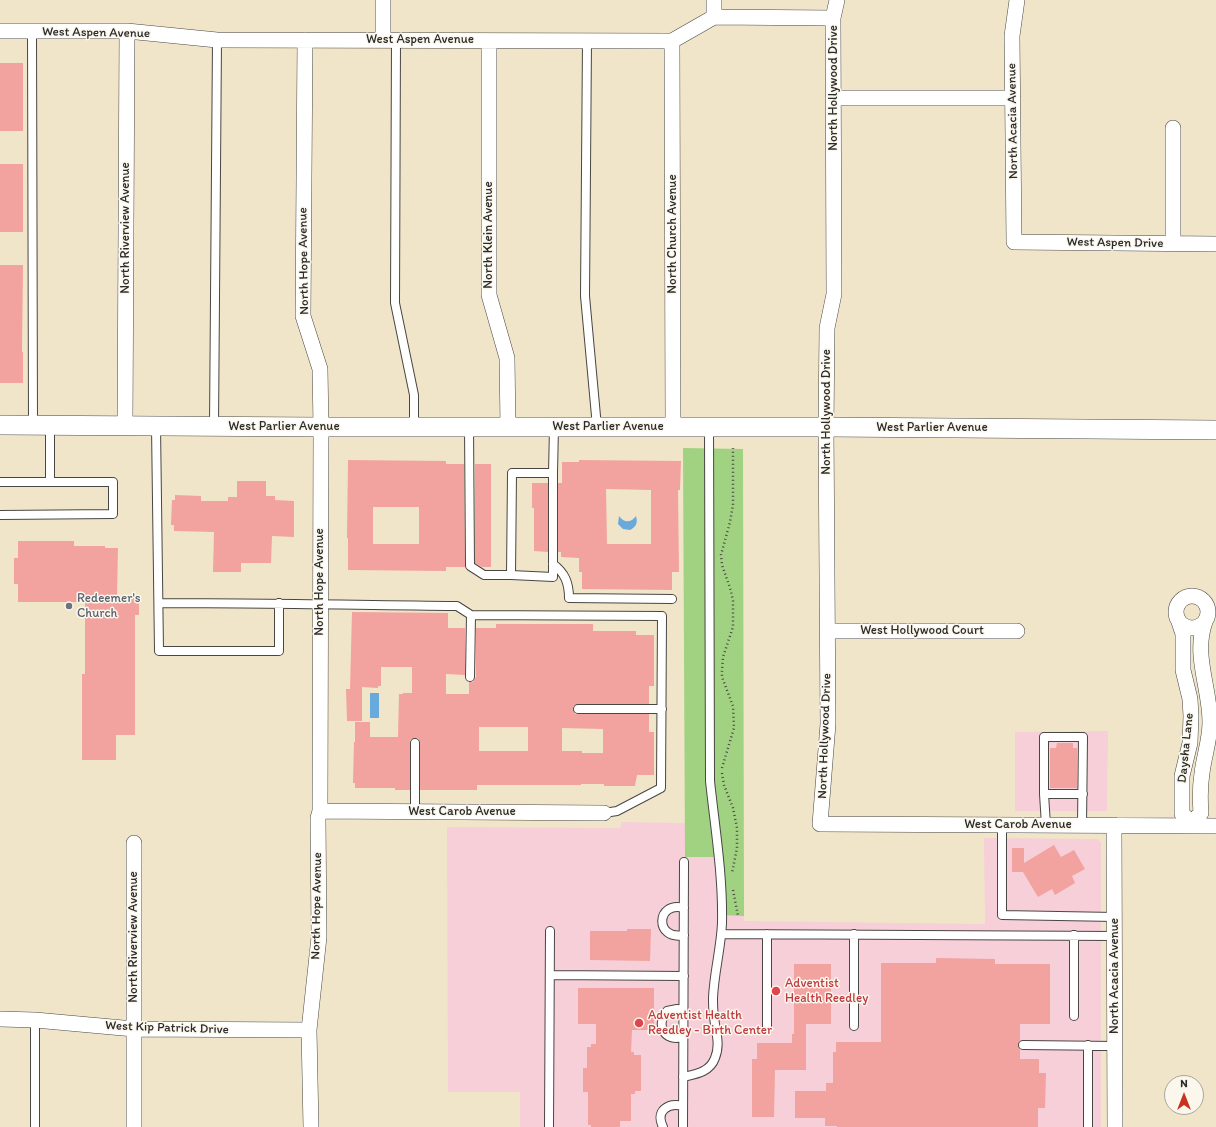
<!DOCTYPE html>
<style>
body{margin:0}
#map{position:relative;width:1216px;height:1127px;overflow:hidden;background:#f1e5c9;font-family:Itim,sans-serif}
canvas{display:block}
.north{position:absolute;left:1164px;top:1075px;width:40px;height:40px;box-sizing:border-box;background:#fbf7ec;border:1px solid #a8a59f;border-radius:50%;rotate:0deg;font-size:11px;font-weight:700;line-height:16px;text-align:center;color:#2b2b2b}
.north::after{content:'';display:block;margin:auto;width:14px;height:18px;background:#c8321e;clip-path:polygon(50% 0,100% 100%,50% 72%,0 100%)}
</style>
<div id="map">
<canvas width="1216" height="1127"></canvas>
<div class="north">N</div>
</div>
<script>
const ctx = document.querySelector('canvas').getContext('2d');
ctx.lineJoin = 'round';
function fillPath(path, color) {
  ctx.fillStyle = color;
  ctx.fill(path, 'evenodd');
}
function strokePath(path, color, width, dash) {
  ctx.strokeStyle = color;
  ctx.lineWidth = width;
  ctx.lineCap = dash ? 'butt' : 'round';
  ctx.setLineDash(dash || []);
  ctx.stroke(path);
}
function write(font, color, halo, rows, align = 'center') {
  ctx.font = font + ' Itim,sans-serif';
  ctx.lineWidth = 3;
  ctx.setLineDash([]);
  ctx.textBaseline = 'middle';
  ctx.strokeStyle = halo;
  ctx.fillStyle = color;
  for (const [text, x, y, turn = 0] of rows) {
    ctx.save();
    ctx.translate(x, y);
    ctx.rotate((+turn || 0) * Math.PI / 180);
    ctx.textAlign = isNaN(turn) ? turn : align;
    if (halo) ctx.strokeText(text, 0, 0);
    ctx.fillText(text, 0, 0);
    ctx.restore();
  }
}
fillPath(new Path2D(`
 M1108 731 1107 811H1015V732Z
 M622 822 743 824 744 921 985 924 984 838 1098 839 1101 843V1127H520V1092H448L447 827 620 828Z`), '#f6cfd8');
fillPath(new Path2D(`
 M683 448 743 449 744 916 722 915 720 857H685Z`), '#a0d281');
fillPath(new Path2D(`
 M619 516C624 523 631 523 636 516 638 523 636 527 630 530L623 529 618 524Z
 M370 693H379V718H370Z`), '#68aadc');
fillPath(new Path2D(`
 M0 63H23V131H0Z
 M0 164H23V232H0Z
 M0 265H23L22 352H23V383H0Z
 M348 460 446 461V464H464L465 567H446V571L348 570V538H347ZM373 507H419V544H373Z
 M579 460 681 461 680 490H678L679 572H672V590L582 589V572H579V558L561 557V552H558V483H562V462H579ZM606 489 651 490V544H607Z
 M475 464H491V567H482L475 563Z
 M237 481H266V496H275V500L294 501V537L272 536 271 563H241V572H213L214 532 174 531V525H171L172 500H175V495L201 496V501H228V497H237Z
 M532 483H548V552L534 551V508H532Z
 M18 541H74V546H105V548H118L117 596H139V615H135V735H116V760H82V674H85V602H18V584H14V558H18Z
 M352 612 448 613V628H465V675L446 674V694H469V682H473L476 677V628H496V624H593V631H636V635H654V686H649V704H578L573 706V709L575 714H649V732H654V775H637L635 786H604V784H581V785H477V790H420V743L418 738H415L410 740V790H395V788H355V783H353L354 742H355V722H370V737H398L399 694H403V693H412V667H381V686H378V688L362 687V721H347L346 689H350ZM479 727H528V751H479ZM562 728 603 729V753H582V751H562Z
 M1057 743H1073V748H1077V788H1050V748H1056Z
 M1054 845 1061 857 1074 850 1085 869 1072 876 1075 883 1055 895 1052 889 1038 897 1023 872H1012V848H1024V863Z
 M627 929H651L650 961 590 960V931H627Z
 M936 958 995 959V964H1050V1024H1020V1040L1018 1045 1020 1050V1059H1039V1073H1046L1045 1108H1038V1127H837V1126H825V1118H795V1091H826V1083H833V1052H836V1042H881V963H936Z
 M794 964H831V1024H806V1070H775L774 1117H752V1059H757V1043H792V1034H794Z
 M578 988H654V1030H632L631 1052H634V1055H641V1091H635V1094H631V1121H620V1127H591V1125H588V1092H583V1068H587V1047H591V1044H596V1024H578Z`), '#f2a29f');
const service = new Path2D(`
 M32 31 33 425
 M396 40 395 303 414 395V427
 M587 41 585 296 597 427
 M50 425V482
 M156 426 159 651H279V603
 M214 426 217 40
 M469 427 470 566 484 575H511
 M553 473V577L511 575 512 473H553L554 427
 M0 482H113V514L0 515
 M553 564C565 573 569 583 569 598L672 599
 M159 603C258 603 357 605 457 606L471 615 662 616 661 788 617 811 604 813
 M470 677 471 615
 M578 709H662
 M1044 794V737H1083L1082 825
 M415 812V743
 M1002 825V915L1115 917
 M1046 825 1044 794H1083
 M721 934 1115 936
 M854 934V1026
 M684 935C654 941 656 900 684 908
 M550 975 684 976
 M1074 1016V935
 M767 1027V934
 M683 1037C665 1042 655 1026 667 1011L677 1009 683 1010
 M1023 1045 1115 1046
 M1088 1045V1127
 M683 1077C696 1074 710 1072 715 1058 721 1044 715 1030 714 1016 713 1010 713 1004 713 998 714 973 721 948 722 923 723 875 715 828 710 781L709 427
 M35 1127V1020
 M549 1127 550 931
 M663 1127C655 1111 668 1102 683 1106
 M683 1127 684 862`);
const minor = new Path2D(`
 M837 0 833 18 834 294 827 328 826 427 828 724 820 824 1216 826
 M1017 0 1012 36 1014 242 1216 244
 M714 17V0
 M0 31H127L217 40 672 41 714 17 833 18
 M305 40 303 316 320 369 321 427 320 811 318 818 319 937 309 1030 311 1127
 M383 40V0
 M489 41V295L507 358 508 427
 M672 41 673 427
 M833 98H1013
 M1173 128V244
 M125 425 127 31
 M1176 612a16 16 0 1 1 32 0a16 16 0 1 1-32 0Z
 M1178 619 1183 634V670L1190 699 1191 716 1190 743 1182 776V814L1192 822V825
 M828 631H1017
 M320 811 604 813
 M1192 822 1201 813C1200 800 1200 786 1202 773 1204 756 1210 740 1210 722 1210 688 1193 655 1205 622
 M1114 825 1115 1127
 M0 1019 35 1020 134 1029 309 1030
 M134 1127V843`);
const tertiary = new Path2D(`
 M0 425 321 427H826L1216 430`);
strokePath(service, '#494743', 10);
strokePath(minor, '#494743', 16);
strokePath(tertiary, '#494743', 20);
strokePath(new Path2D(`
 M722 768 734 728 733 706 722 677V671L723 657 733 627V601L731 591 722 565 721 555 730 522 733 505V448
 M722 773 724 785 733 808 737 828V848L732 873
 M733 890 738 916`), '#494743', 2.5, [1, 3]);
strokePath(service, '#fff', 8);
strokePath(minor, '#fff', 15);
strokePath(tertiary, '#fff', 19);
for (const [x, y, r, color] of [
 [69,606,4,"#6b7280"],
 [776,991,5,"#e0444e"],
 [639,1023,5,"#e0444e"]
]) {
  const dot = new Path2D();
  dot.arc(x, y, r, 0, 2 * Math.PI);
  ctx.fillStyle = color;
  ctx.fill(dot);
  strokePath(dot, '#fbf7ec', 1.5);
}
write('13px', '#2b2b2b', '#fbf7ec', [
 ["West Aspen Avenue",96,33,1],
 ["West Aspen Avenue",420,40],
 ["North Hollywood Drive",834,88,-90],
 ["North Acacia Avenue",1013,121,-91],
 ["North Riverview Avenue",126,228,-90],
 ["North Church Avenue",673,234,-90],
 ["North Klein Avenue",489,235,-90],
 ["West Aspen Drive",1115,243,1],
 ["North Hope Avenue",304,261,-91],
 ["North Hollywood Drive",827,412,-90],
 ["West Parlier Avenue",284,427],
 ["West Parlier Avenue",608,427],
 ["West Parlier Avenue",932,428],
 ["North Hope Avenue",320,582,-90],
 ["West Hollywood Court",922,631],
 ["North Hollywood Drive",825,736,-88],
 ["Daysha Lane",1186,748,-84],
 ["West Carob Avenue",462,812],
 ["West Carob Avenue",1018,825],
 ["North Hope Avenue",317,906,-89],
 ["North Riverview Avenue",134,937,-90],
 ["North Acacia Avenue",1115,976,-90],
 ["West Kip Patrick Drive",167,1028,2]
]);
write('13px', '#5b616d', '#fbf7ec', [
 ["Redeemer's",77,599],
 ["Church",77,614]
], 'left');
write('13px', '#be3a42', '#fbf7ec', [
 ["Adventist",785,984],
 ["Health Reedley",785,999],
 ["Adventist Health",648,1016],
 ["Reedley - Birth Center",648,1031]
], 'left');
</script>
